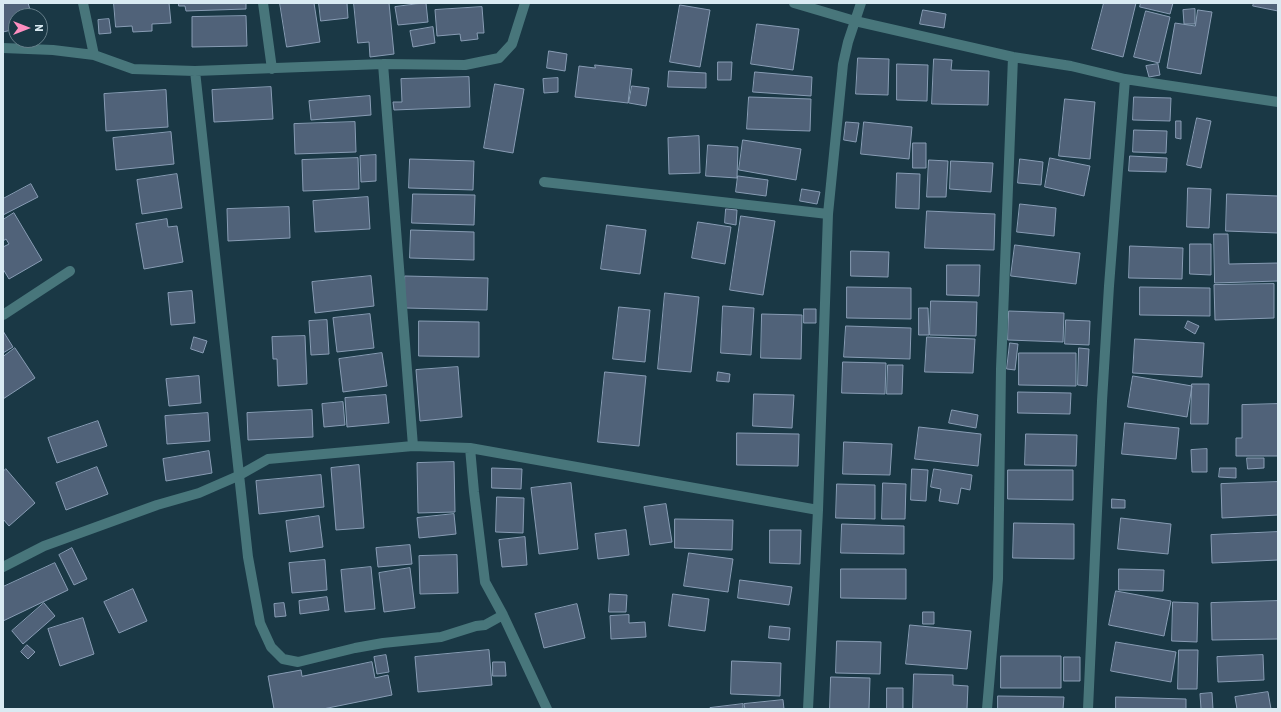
<!DOCTYPE html>
<style>
body{margin:0}
#map{position:relative;width:1281px;height:712px;overflow:hidden;background:#1a3845;font-family:Barlow,sans-serif}
canvas{display:block}
.frame{position:absolute;inset:0;border:4px solid #d9eaf2;pointer-events:none}
.north{position:absolute;left:8px;top:8px;width:40px;height:40px;box-sizing:border-box;background:#1a3845;border:1px solid #667f8a;border-radius:50%;rotate:90deg;font-size:11px;font-weight:700;line-height:16px;text-align:center;color:#d9eaf2}
.north::after{content:'';display:block;margin:auto;width:14px;height:18px;background:#fd8ec0;clip-path:polygon(50% 0,100% 100%,50% 72%,0 100%)}
</style>
<div id="map">
<canvas width="1281" height="712"></canvas>
<div class="frame"></div>
<div class="north">N</div>
</div>
<script>
const ctx = document.querySelector('canvas').getContext('2d');
ctx.lineJoin = 'round';
function fillPath(path, color) {
  ctx.fillStyle = color;
  ctx.fill(path, 'evenodd');
}
function strokePath(path, color, width, dash) {
  ctx.strokeStyle = color;
  ctx.lineWidth = width;
  ctx.lineCap = dash ? 'butt' : 'round';
  ctx.setLineDash(dash || []);
  ctx.stroke(path);
}
const building = new Path2D(`
 M3 3H28L32 16H16V29L3 32Z
 M114 3H169L171 23 152 24V31L133 32 132 26 116 27Z
 M179 3H246V9L186 11 185 6H179Z
 M280 3H314L320 42 287 47Z
 M319 3H347L348 18 321 21Z
 M354 3H389L394 54 370 57 369 42 358 43Z
 M426 3 428 22 398 25 395 7Z
 M1104 3H1136L1123 57 1092 49Z
 M1141 3H1173L1170 14 1140 7Z
 M1254 3H1278V11L1253 6Z
 M680 5 710 10 700 67 670 62Z
 M482 7 484 33H477L478 39 461 41 460 34 437 36 435 10Z
 M1195 9V24H1184L1183 10Z
 M923 10 946 14 944 28 920 24Z
 M1198 10 1212 12 1201 74 1167 68 1175 23 1195 26Z
 M1146 11 1170 17 1159 63 1134 57Z
 M246 16 247 46 192 47V17Z
 M109 19 111 33 99 34 98 20Z
 M757 24 799 29 793 70 751 64Z
 M433 27 435 43 413 47 410 31Z
 M549 51 567 54 565 71 547 68Z
 M858 58 889 59 888 95 856 94Z
 M934 59 952 60 951 70 989 71 988 105 932 104Z
 M718 62H732L731 80H718Z
 M897 64 928 65 927 101 897 100Z
 M1158 64 1160 75 1149 77 1146 66Z
 M595 65 632 69 628 103 575 97 579 66 595 68Z
 M669 71 706 73V88L668 87Z
 M755 72 812 77 811 96 753 92Z
 M469 77 470 107 394 110 393 102H402L401 79Z
 M558 78V92L544 93 543 79Z
 M495 84 524 89 513 153 484 148Z
 M632 86 649 88 646 106 629 103Z
 M271 87 273 119 214 122 212 90Z
 M166 90 168 127 106 131 104 94Z
 M370 96 371 115 311 120 309 101Z
 M749 97 811 99 810 131 747 129Z
 M1134 97 1171 98 1170 121 1133 120Z
 M1065 99 1095 102 1090 159 1059 156Z
 M1197 118 1211 121 1201 168 1187 165Z
 M1176 121H1181V139L1176 138Z
 M355 122 356 152 295 154 294 124Z
 M846 122 859 123 856 142 844 140Z
 M864 122 912 127 909 159 861 154Z
 M1134 130 1167 131 1166 153 1133 152Z
 M171 132 174 164 116 170 113 138Z
 M699 136 700 173 669 174 668 138Z
 M743 140 801 149 796 180 739 170Z
 M913 143H926V168H913Z
 M708 145 738 147 737 178 706 176Z
 M376 155V181L361 182 360 156Z
 M1130 156 1167 158 1166 172 1129 171Z
 M358 158 359 189 303 191 302 160Z
 M1050 158 1090 166 1084 196 1045 187Z
 M410 159 474 161 473 190 409 188Z
 M1020 159 1043 162 1041 185 1018 183Z
 M929 160 948 161 946 197H927Z
 M951 161 993 163 991 192 950 189Z
 M897 173 920 174 919 209 896 208Z
 M177 174 182 208 142 214 137 180Z
 M738 176 768 180 766 196 736 192Z
 M31 184 38 197 3 215V199Z
 M1188 188 1211 189 1209 228 1187 227Z
 M802 189 820 192 817 204 800 201Z
 M413 194 475 195 474 225 412 223Z
 M1227 194 1278 196V233L1226 231Z
 M368 197 370 229 315 232 313 201Z
 M1020 204 1056 208 1054 236 1017 232Z
 M289 207 290 238 228 241 227 209Z
 M726 209 737 210 736 225 725 223Z
 M927 211 995 214 994 250 925 248Z
 M14 213 42 260 9 279 3 269V247L9 244 6 239 3 241V220Z
 M741 216 775 221 763 295 730 290Z
 M167 219 168 227 177 226 183 262 144 269 136 224Z
 M698 222 731 227 725 264 692 258Z
 M607 225 646 230 640 274 601 269Z
 M411 230 474 232V260L410 258Z
 M1214 234H1228L1229 264 1278 263V281L1215 283Z
 M1190 244H1211V275L1190 274Z
 M1015 245 1080 253 1076 284 1011 276Z
 M1130 246 1183 248 1182 279 1129 278Z
 M851 251 889 252 888 277 851 276Z
 M947 265H980L979 296 947 295Z
 M371 276 374 306 315 313 312 282Z
 M405 276 488 278 487 310 405 308Z
 M1274 284V318L1215 320 1214 285Z
 M847 287 911 288V319L847 318Z
 M1140 287 1210 288V316L1140 315Z
 M192 291 195 323 171 325 168 293Z
 M665 293 699 297 691 372 658 369Z
 M931 301 977 302 976 336 930 335Z
 M723 306 754 308 751 355 721 353Z
 M619 307 650 310 645 362 613 359Z
 M919 308H928L929 335H919Z
 M804 309H816V323H804Z
 M1009 311 1064 313 1063 342 1008 340Z
 M370 314 374 348 337 352 333 318Z
 M762 314 802 315 801 359 761 358Z
 M327 320 329 354 311 355 309 321Z
 M1066 320 1090 321 1089 345 1065 344Z
 M419 321 479 322V357L419 356Z
 M1188 321 1199 326 1195 334 1185 328Z
 M846 326 911 328 910 359 844 357Z
 M3 331 13 347 3 353Z
 M305 336 307 384 278 386 277 359H273L272 337Z
 M194 337 207 341 203 353 191 349Z
 M927 337 975 339 973 373 925 372Z
 M1135 339 1204 343 1202 377 1133 373Z
 M1010 343 1018 344 1015 370 1007 369Z
 M15 348 35 378 3 399V357Z
 M1079 348 1089 349 1087 386 1078 385Z
 M382 353 387 386 343 392 339 359Z
 M1019 353H1076V386L1019 385Z
 M843 362 886 363 885 394 842 393Z
 M888 365H903L902 394H887Z
 M458 367 462 417 420 421 416 370Z
 M605 372 646 376 639 446 598 442Z
 M718 372 730 374 729 382 717 381Z
 M199 376 201 403 169 406 166 379Z
 M1133 376 1192 386 1187 417 1128 407Z
 M1192 384H1209L1208 424H1191Z
 M1018 392 1071 393 1070 414 1018 413Z
 M754 394 794 395 792 428 753 426Z
 M386 395 389 423 347 427 345 398Z
 M343 402 345 425 324 427 322 404Z
 M1278 404V456H1236V438H1242V405Z
 M312 410 313 437 248 440 247 413Z
 M952 410 978 415 976 428 949 423Z
 M208 413 210 441 167 444 165 416Z
 M98 421 107 446 57 463 48 438Z
 M1125 423 1179 428 1176 459 1122 454Z
 M919 427 981 434 978 466 915 459Z
 M737 433 799 434 798 466 737 465Z
 M1026 434 1077 435 1076 466 1025 465Z
 M844 442 892 444 890 475 843 474Z
 M1207 449V472H1192L1191 450Z
 M209 451 212 473 166 481 163 459Z
 M1247 458H1264V468L1248 469Z
 M454 462 455 512 418 513 417 463Z
 M359 465 364 528 336 530 331 468Z
 M97 467 108 494 66 510 56 483Z
 M492 468 522 469 521 489 492 488Z
 M1220 468H1236V478L1219 477Z
 M6 469 35 503 9 526 3 519V472Z
 M912 469 928 470 926 501 911 500Z
 M934 469 972 475 970 490 961 488 958 504 939 501 941 489 931 487Z
 M1008 470H1073V500L1008 499Z
 M321 475 324 507 259 514 256 481Z
 M1278 482V515L1222 518 1221 484Z
 M571 483 578 549 539 554 531 488Z
 M883 483 906 484 905 519H882Z
 M837 484 875 485V519L836 518Z
 M497 497 524 498 523 533 496 532Z
 M1112 499 1125 500V508H1112Z
 M666 504 672 542 650 545 644 507Z
 M454 514 456 534 419 538 417 518Z
 M319 516 323 547 290 552 286 521Z
 M1121 518 1171 524 1168 554 1118 549Z
 M675 519 733 520 732 550 675 548Z
 M1014 523 1074 524V559L1013 558Z
 M842 524 904 526V554L841 553Z
 M626 530 629 555 598 559 595 534Z
 M770 530H801L800 564 770 563Z
 M1278 532V560L1212 563 1211 535Z
 M525 537 527 565 502 567 499 540Z
 M410 545 412 564 378 567 376 548Z
 M72 548 87 579 74 585 59 555Z
 M689 553 733 559 728 592 684 586Z
 M457 555 458 593 420 594 419 556Z
 M325 560 327 590 292 593 289 563Z
 M55 563 68 590 3 621V587Z
 M371 567 375 609 345 612 341 570Z
 M410 568 415 608 384 612 379 573Z
 M841 569H906V599L841 598Z
 M1119 569 1164 570 1163 591 1119 590Z
 M740 580 792 587 789 605 738 598Z
 M133 589 147 621 119 633 104 602Z
 M1116 591 1171 601 1164 636 1109 625Z
 M610 594 627 595 626 612H609Z
 M673 594 709 599 705 631 669 626Z
 M327 597 329 610 300 614 299 601Z
 M1278 601V639L1212 640 1211 603Z
 M1173 602 1198 603 1197 642 1172 641Z
 M44 603 55 616 23 644 12 631Z
 M284 603 286 616 275 617 274 604Z
 M577 604 585 638 544 648 535 614Z
 M923 612H934V624H923Z
 M629 615V623L645 622 646 637 611 639 610 616Z
 M83 618 94 654 60 666 48 629Z
 M910 625 971 631 967 669 906 664Z
 M770 626 790 628 789 640 769 638Z
 M837 641 881 642 880 674 836 673Z
 M1116 642 1176 652 1171 682 1111 671Z
 M27 645 35 652 28 659 21 652Z
 M489 650 492 685 418 692 415 657Z
 M1179 650H1198L1197 689H1178Z
 M386 655 389 672 377 674 374 657Z
 M1263 655 1264 680 1218 682 1217 657Z
 M1001 656H1061V688H1001Z
 M1064 657H1080V681H1064Z
 M732 661 781 663 780 696 731 694Z
 M372 662 375 678 388 675 392 695 323 709H274L268 676 301 670 302 676Z
 M493 662H505L506 676H493Z
 M914 674 953 675V685L968 686 967 709H913Z
 M831 677 870 678 869 709H830Z
 M887 688H903V709H887Z
 M1268 692 1271 709H1237L1235 697Z
 M1212 693 1213 709H1201L1200 694Z
 M998 696 1064 697 1063 709H998Z
 M1116 697 1186 699V709H1116Z
 M783 700 784 709H745L744 704Z
 M743 704V709H710V708Z`);
fillPath(building, '#506279');
strokePath(building, '#889cb4', 1);
strokePath(new Path2D(`
 M83 3 94 55
 M263 3 272 69
 M794 3 855 21 1013 57 1071 66 1125 79 1278 102
 M3 48 53 50 94 55 133 69 195 71 383 64 465 65 499 58 512 44 525 3
 M383 64 413 446
 M195 71 248 557 260 623 271 647 283 659 298 662 355 648 383 643 441 637 476 626 485 625 503 615 485 582 474 492 470 448
 M544 182 828 214
 M3 315 70 271
 M3 567 44 546 157 505 199 493 238 476 268 459 413 446 470 448 818 510
 M503 615 547 709
 M808 709 818 510 828 214 843 64 848 42 861 3
 M987 709 998 579 1001 369 1013 57
 M1088 709 1102 401 1109 286 1125 79`), '#48767b', 10);
</script>
